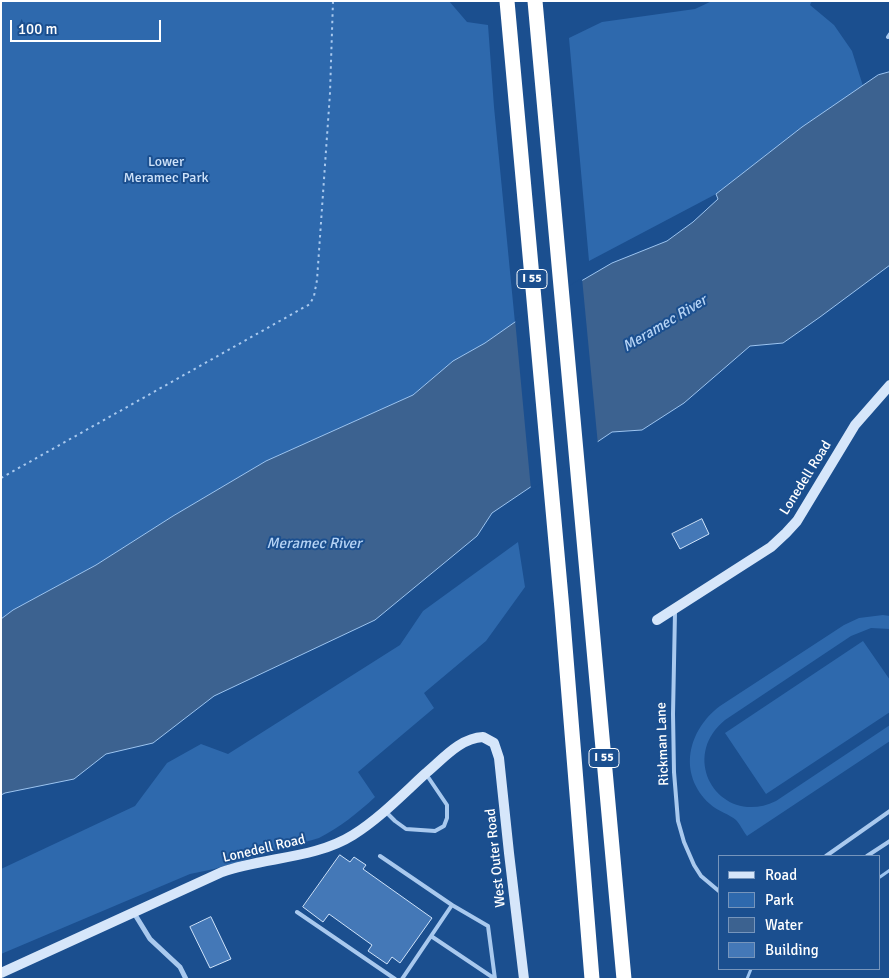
<!DOCTYPE html>
<style>
body{margin:0}
#map{position:relative;width:891px;height:980px;overflow:hidden;background:#1b4f8f;font-family:Signika,sans-serif}
canvas{display:block}
.frame{position:absolute;inset:0;border:2px solid #fff;pointer-events:none}
.legend{position:absolute;left:718px;top:855px;width:162px;height:115px;box-sizing:border-box;background:#1b4f8f;border:1px solid #7695bc;margin:0;padding:6px 9px;list-style:none;font-size:15px;color:#fff}
.legend li{display:flex;align-items:center;gap:10px;height:25px}
.legend b{width:25px;border:1px solid #7695bc}
.scale{position:absolute;left:10px;top:20px;width:151px;height:22px;box-sizing:border-box;border:2px solid #fff;border-top:0;padding-left:6px;font-size:15px;line-height:18px;white-space:nowrap;color:#fff;-webkit-text-stroke:4px #1b4f8f;paint-order:stroke}
</style>
<div id="map">
<canvas width="891" height="980"></canvas>
<div class="frame"></div>
<ul class="legend">
<li><b style="height:6px;background:#d6e6fa"></b>Road</li>
<li><b style="height:14px;background:#2e69ad"></b>Park</li>
<li><b style="height:14px;background:#3c6290"></b>Water</li>
<li><b style="height:14px;background:#4478b7"></b>Building</li>
</ul>
<div class="scale">100 m</div>
</div>
<script>
const ctx = document.querySelector('canvas').getContext('2d');
ctx.lineJoin = 'round';
function fillPath(path, color) {
  ctx.fillStyle = color;
  ctx.fill(path, 'evenodd');
}
function strokePath(path, color, width, dash) {
  ctx.strokeStyle = color;
  ctx.lineWidth = width;
  ctx.lineCap = dash ? 'butt' : 'round';
  ctx.setLineDash(dash || []);
  ctx.stroke(path);
}
function write(font, color, halo, rows, align = 'center') {
  ctx.font = font + ' Signika,sans-serif';
  ctx.lineWidth = 4;
  ctx.setLineDash([]);
  ctx.textBaseline = 'middle';
  ctx.strokeStyle = halo;
  ctx.fillStyle = color;
  for (const [text, x, y, turn = 0] of rows) {
    ctx.save();
    ctx.translate(x, y);
    ctx.rotate((+turn || 0) * Math.PI / 180);
    ctx.textAlign = isNaN(turn) ? turn : align;
    if (halo) ctx.strokeText(text, 0, 0);
    ctx.fillText(text, 0, 0);
    ctx.restore();
  }
}
fillPath(new Path2D(`
 M1 1H449L467 22 488 25 494 107 515 323 485 343 453 361 413 395 266 461 173 516 96 565 13 610 1 619Z
 M712 1H812L810 5 834 25 852 51 863 86 802 127 716 194 589 261 569 38 602 22 695 9Z
 M518 542 525 587 486 641 424 693 434 708 358 772 375 797C358 813 340 827 319 838L214 869 190 874 1 954V869L135 806 167 763 201 744 228 754 400 645 423 611Z
 M883 615 890 616V629L871 628 851 636 725 720C677 759 721 828 776 801L890 725V741L747 836C743 831 740 824 736 820 731 815 717 811 710 804 677 774 688 730 720 706L844 625 859 618Z
 M863 641 890 680V712L766 794 725 733Z`), '#2e69ad');
const water = new Path2D(`
 M890 72V265L820 317 783 343 750 346 684 403 642 430 612 432 492 513 477 536 375 620 214 696 153 743 106 754 74 779 5 793 1 795V619L13 610 96 565 173 516 266 461 413 395 453 361 485 343 535 308 612 263 667 241 693 222 718 199 716 194 802 127 878 75Z`);
fillPath(water, '#3c6290');
strokePath(water, '#9cc4f0', 1);
fillPath(new Path2D(`
 M582 278 598 445 531 490 515 319Z`), '#1b4f8f');
strokePath(new Path2D(`
 M880 877 890 870
 M747 979 751 969`), '#9cc4f0', 3);
const building = new Path2D(`
 M702 519 709 534 680 549 672 534Z
 M340 855 350 862 354 857 366 865 363 869 432 918 400 963 392 957 387 964 368 951 372 945 329 914 323 922 303 907Z
 M211 917 231 959 210 968 190 927Z`);
fillPath(building, '#4478b7');
strokePath(building, '#cfe3fa', 1);
strokePath(new Path2D(`
 M1 478 310 304 314 296 317 280 330 93 333 1`), '#a9c9ee', 2, [2.5, 4]);
strokePath(new Path2D(`
 M888 37 890 34
 M675 612 673 714 674 772 678 821 684 842 694 865 701 876 720 892
 M386 812 395 821 406 829 435 831 444 826 447 818V805L426 774
 M380 856 452 905 402 979
 M826 856 890 811
 M867 856 890 841
 M452 905 488 926 495 979
 M297 912 395 979
 M431 936 495 979`), '#a9c9ee', 4);
strokePath(new Path2D(`
 M134 913 150 939 180 967 186 979`), '#a9c9ee', 5);
strokePath(new Path2D(`
 M657 620 771 547 786 533 797 521 855 425 890 385
 M1 973 222 872C264 857 315 859 353 835 380 818 403 794 426 773 443 759 460 738 483 737L494 743 499 758 509 853 524 979`), '#d6e6fa', 10);
strokePath(new Path2D(`
 M507 1 562 609 592 979
 M535 1 624 979`), '#fff', 15);
for (const [x, y, w] of [
 [532,279,30],
 [604,758,30]
]) {
  const box = new Path2D();
  box.roundRect(x - w / 2, y - 9.5, w, 19, 4);
  ctx.fillStyle = '#1b4f8f';
  ctx.fill(box);
  strokePath(box, '#fff', 1);
}
write('bold 12px', '#fff', null, [
 ["I 55",532,279],
 ["I 55",604,758]
]);
write('14px', '#cfe3fa', '#1b4f8f', [
 ["Lower",166,162],
 ["Meramec Park",166,178]
]);
write('14px', '#fff', '#1b4f8f', [
 ["Lonedell Road",806,478,-58],
 ["Rickman Lane",663,744,-92],
 ["Lonedell Road",264,849,-13],
 ["West Outer Road",496,858,-96]
]);
write('italic 15px', '#b5d3f5', '#1b4f8f', [
 ["Meramec River",665,324,-31],
 ["Meramec River",314,544]
]);
</script>
